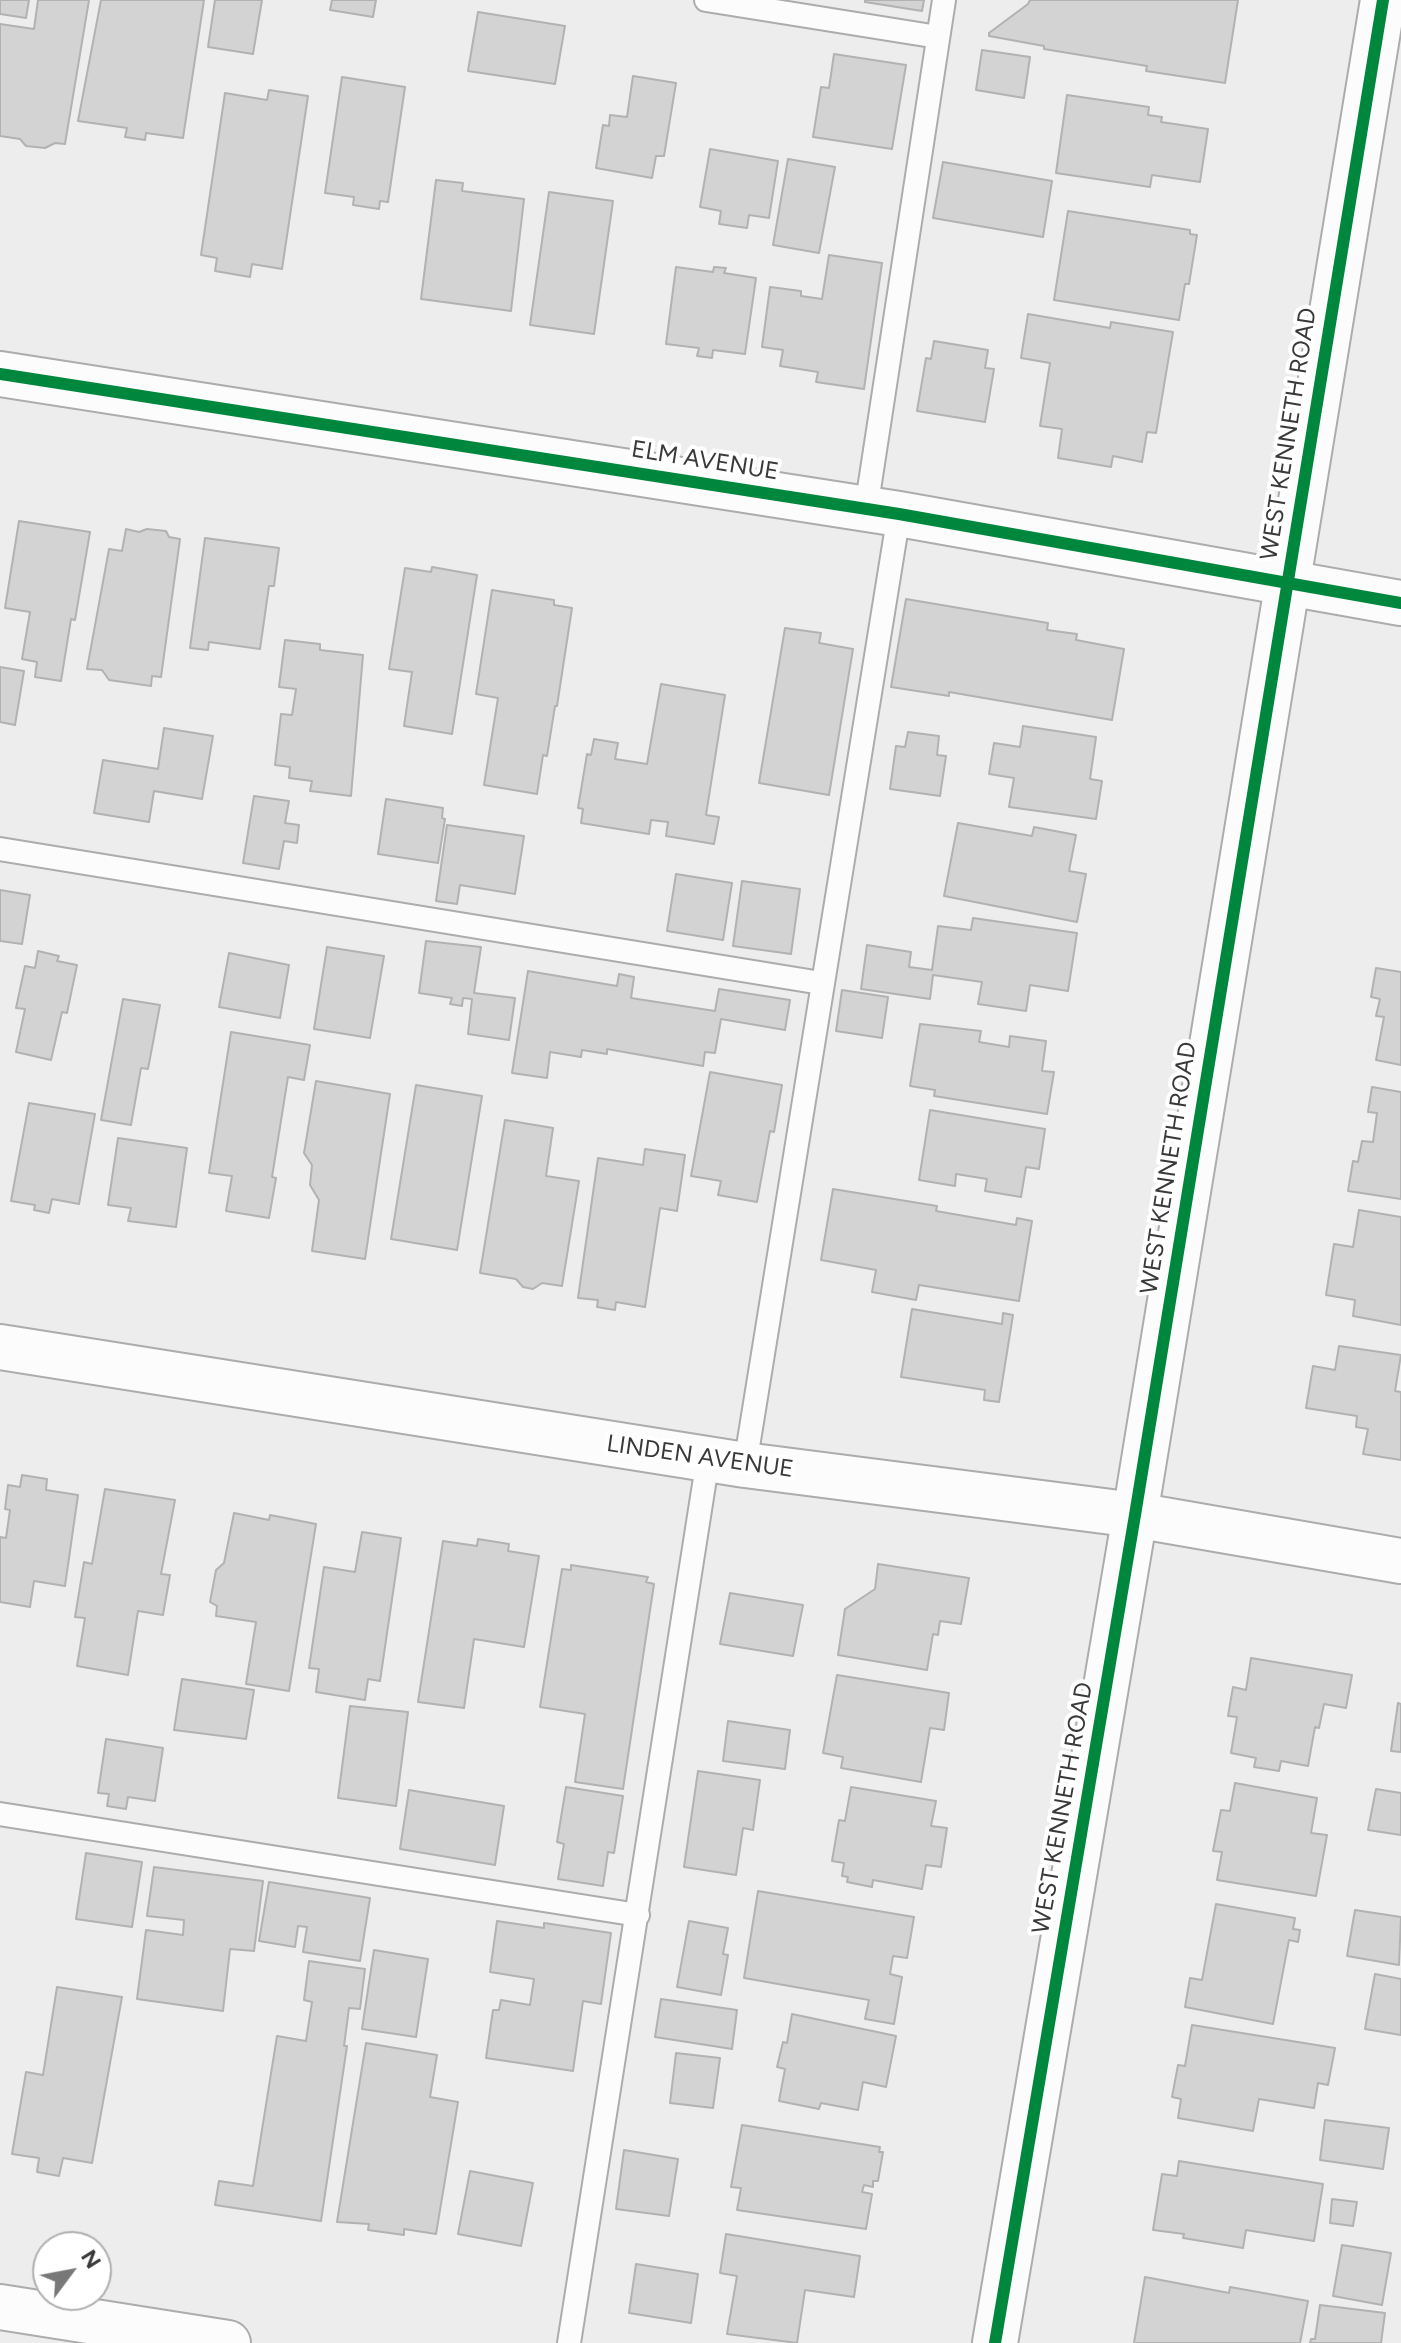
<!DOCTYPE html>
<style>
body{margin:0}
#map{position:relative;width:1401px;height:2343px;overflow:hidden;background:#ededed;font-family:Figtree,sans-serif}
canvas{display:block}
.north{position:absolute;left:32px;top:2231px;width:80px;height:80px;box-sizing:border-box;background:#fff;border:2px solid #b0b0b0;border-radius:50%;rotate:58deg;font-size:22px;font-weight:700;line-height:32px;text-align:center;color:#39393a}
.north::after{content:'';display:block;margin:auto;width:28px;height:36px;background:#787879;clip-path:polygon(50% 0,100% 100%,50% 72%,0 100%)}
</style>
<div id="map">
<canvas width="1401" height="2343"></canvas>
<div class="north">N</div>
</div>
<script>
const ctx = document.querySelector('canvas').getContext('2d');
ctx.lineJoin = 'round';
function fillPath(path, color) {
  ctx.fillStyle = color;
  ctx.fill(path, 'evenodd');
}
function strokePath(path, color, width, dash) {
  ctx.strokeStyle = color;
  ctx.lineWidth = width;
  ctx.lineCap = dash ? 'butt' : 'round';
  ctx.setLineDash(dash || []);
  ctx.stroke(path);
}
function write(font, color, halo, rows, align = 'center') {
  ctx.font = font + ' Figtree,sans-serif';
  ctx.lineWidth = 8;
  ctx.setLineDash([]);
  ctx.textBaseline = 'middle';
  ctx.strokeStyle = halo;
  ctx.fillStyle = color;
  for (const [text, x, y, turn = 0] of rows) {
    ctx.save();
    ctx.translate(x, y);
    ctx.rotate((+turn || 0) * Math.PI / 180);
    ctx.textAlign = isNaN(turn) ? turn : align;
    if (halo) ctx.strokeText(text, 0, 0);
    ctx.fillText(text, 0, 0);
    ctx.restore();
  }
}
const building = new Path2D(`
 M0 0H29L26 18 0 14Z
 M38 0H89L65 144 55 143 45 148 26 146 20 139 0 136V24L34 29Z
 M101 0H204L183 138 146 133 145 140 125 137 127 128 78 121Z
 M215 0H262L253 54 208 47Z
 M332 0H376L373 17 330 10Z
 M865 0H924L922 11 865 2Z
 M1030 0H1238L1225 83 1146 71 1147 66 1044 49V46L989 36V33L1028 4Z
 M478 12 565 26 555 84 468 71Z
 M982 50 1030 57 1024 98 976 90Z
 M834 54 906 65 892 149 813 137 821 87 829 88Z
 M633 76 676 83 664 156H656L652 178 596 168 603 125 609 126 610 115 627 117Z
 M342 77 405 87 388 202 380 201 379 209 353 205 354 197 325 193Z
 M269 90 308 96 282 269 252 264 250 277 215 271 217 258 201 255 225 93 267 100Z
 M1067 95 1149 107 1148 115 1162 117 1161 122 1208 129 1200 182 1152 175 1150 187 1056 173Z
 M710 149 778 161 769 218 749 215 747 228 719 224 721 211 700 207Z
 M788 159 835 167 819 253 773 245Z
 M943 162 1052 181 1043 237 933 218Z
 M436 180 463 183 462 191 524 199 511 311 421 299Z
 M549 192 613 201 594 334 530 325Z
 M1068 211 1190 230V234L1197 235 1189 284H1185L1179 320 1054 300Z
 M829 255 882 263 864 389 816 382 818 372 780 366 783 350 762 347 770 287 801 291V296L822 299Z
 M676 267 713 272 714 267 726 268 724 273 756 278 745 354 713 350 712 358 697 356 699 348 666 344Z
 M1028 314 1110 328 1111 322 1173 332 1156 433 1147 432 1142 462 1113 456 1111 467 1058 458 1062 429 1040 426 1050 363 1021 358Z
 M934 341 988 350 985 368 994 369 985 422 917 411 926 358 931 359Z
 M19 521 90 532 75 620 71 619 61 681 35 677 37 662 22 659 30 612 5 608Z
 M126 529 139 532 147 529 166 531 169 537 180 539 161 677 152 676 151 686 109 680 102 670 87 669 109 549 122 551Z
 M205 538 279 548 274 586H269L260 649 209 642 208 650 190 648Z
 M432 567 477 575 452 734 404 726 412 672 389 669 405 568 431 572Z
 M492 590 554 600V605L572 608 557 706H555L547 756 543 755 537 794 484 785 498 698 476 694Z
 M906 599 1048 623 1047 630 1077 634 1076 640 1124 649 1112 720 949 692V696L891 687Z
 M785 628 821 633 819 643 853 649 829 795 759 783Z
 M285 640 320 644V650L363 655 351 796 310 791 312 781 289 778 290 767 275 765 281 714 292 715 296 689 279 687Z
 M0 667 24 671 15 725 0 722Z
 M661 684 725 695 706 815 719 817 714 844 666 836 668 822 651 820 649 834 581 823 583 809 578 808 587 754 591 755 594 739 618 743 615 759 647 764Z
 M1023 726 1096 737 1090 779 1102 781 1096 819 1009 807 1014 778 989 774 994 743 1020 747Z
 M164 728 213 736 202 799 154 791 149 822 94 813 103 760 158 769Z
 M908 732 939 736 937 755 946 756 940 796 890 789 896 746 905 747Z
 M254 796 289 801 285 823 299 825 297 843 284 841 279 869 243 863Z
 M386 799 443 808 442 818 445 819 438 863 378 854Z
 M958 823 1032 836 1034 827 1076 835 1069 871 1086 874 1077 922 944 896Z
 M447 825 524 836 515 894 460 885 457 904 436 901Z
 M676 874 732 883 723 940 667 931Z
 M742 881 800 889 791 954 733 946Z
 M0 890 30 895 22 944 0 941Z
 M973 918 1077 933 1068 991 1030 985 1026 1011 978 1004 982 982 933 975 930 999 861 989 867 945 911 952 909 967 932 970 938 926 971 930Z
 M426 941 481 947 474 993 515 998 509 1040 468 1034 472 999 463 998 462 1006 450 1004 452 998 419 993Z
 M327 947 384 956 370 1038 314 1029Z
 M38 951 59 956 57 961 77 965 67 1013 62 1012 51 1060 16 1052 25 1009 16 1008 25 966 35 968Z
 M229 953 289 965 280 1018 219 1007Z
 M1376 968 1401 972V1065L1376 1060 1384 1017 1376 1016 1380 999 1371 997Z
 M528 971 617 986 619 974 634 977 631 998 715 1011 719 989 790 1000 785 1030 721 1019 715 1053 705 1052 703 1066 607 1049V1054L582 1050 581 1057 550 1052 547 1078 512 1073Z
 M842 990 888 997 882 1038 836 1031Z
 M123 999 160 1005 148 1069 141 1068 131 1125 101 1120Z
 M920 1024 981 1031 979 1042 1009 1047 1010 1036 1046 1041 1042 1071 1054 1072 1047 1114 934 1096 935 1090 910 1086Z
 M231 1032 310 1045 304 1080 288 1077 272 1177 276 1178 269 1218 226 1211 232 1176 209 1173Z
 M710 1072 782 1085 774 1132 770 1131 757 1202 718 1195 721 1181 691 1176Z
 M316 1081 390 1094 365 1259 312 1251 319 1200 310 1185 312 1165 304 1153Z
 M416 1085 482 1096 457 1250 391 1239Z
 M1372 1087 1401 1092V1199L1348 1191 1353 1161 1358 1162 1362 1141 1373 1142 1377 1113 1368 1112Z
 M29 1103 95 1114 79 1204 52 1199 49 1213 34 1210 35 1205 11 1201Z
 M930 1110 1045 1129 1039 1169 1026 1167 1021 1197 985 1191 987 1179 956 1174 955 1186 919 1180Z
 M505 1120 553 1128 546 1176 579 1181 562 1286 542 1283 533 1289 523 1287 516 1279 480 1273Z
 M118 1138 187 1148 176 1227 128 1221 131 1208 108 1205Z
 M645 1149 685 1155 677 1211 660 1208 645 1307 616 1302 615 1310 597 1307 598 1300 578 1298 598 1158 643 1165Z
 M833 1189 937 1206 936 1211 1016 1225 1017 1218 1032 1221 1019 1301 919 1285 916 1300 872 1292 876 1270 821 1260Z
 M1359 1210 1401 1217V1325L1353 1316 1355 1300 1326 1295 1334 1244 1353 1247Z
 M912 1309 1002 1324 1003 1313 1013 1315 999 1402 984 1400 985 1390 901 1377Z
 M1339 1346 1401 1355 1395 1391 1401 1392V1460L1363 1454 1368 1429 1356 1427 1357 1416 1306 1408 1313 1366 1335 1370Z
 M22 1475 47 1479 46 1490 78 1495 65 1586 34 1581 30 1607 0 1602V1537L6 1538 10 1510 5 1509 8 1485 20 1487Z
 M105 1489 175 1500 161 1574 170 1575 163 1615 138 1611 128 1675 77 1666 85 1618 75 1617 84 1562 92 1564Z
 M234 1513 269 1520 270 1515 316 1524 289 1691 246 1684 256 1622 216 1616 217 1606 210 1602 216 1570 224 1563Z
 M362 1532 401 1538 380 1681 368 1679 365 1700 316 1692 319 1669 309 1668 324 1567 355 1572Z
 M478 1539 509 1544 508 1551 539 1556 524 1647 474 1639 464 1708 418 1702 443 1541 477 1546Z
 M878 1564 969 1578 961 1624 940 1621 938 1635 933 1634 927 1670 838 1655 845 1609 875 1589Z
 M571 1565 648 1577 646 1582 654 1584 623 1789 575 1782 585 1714 540 1707 562 1569 571 1570Z
 M730 1593 803 1605 793 1656 720 1644Z
 M1251 1658 1352 1675 1346 1708 1324 1704 1319 1728 1315 1727 1308 1766 1281 1761 1279 1771 1254 1767 1256 1758 1231 1753 1237 1717 1228 1716 1233 1687 1246 1690Z
 M837 1675 949 1693 944 1730 930 1728 921 1782 841 1768 843 1757 823 1753Z
 M182 1679 254 1690 246 1739 174 1730Z
 M1398 1703 1401 1704V1752L1391 1751Z
 M350 1706 408 1712 396 1806 338 1798Z
 M728 1721 790 1730 785 1769 723 1761Z
 M106 1739 163 1748 155 1801 128 1797 126 1809 107 1806 109 1794 98 1793Z
 M698 1771 760 1780 753 1830 743 1828 736 1875 684 1867Z
 M1235 1783 1317 1798 1311 1833 1327 1835 1316 1896 1217 1880 1222 1852 1213 1851 1221 1810 1230 1811Z
 M566 1787 623 1796 614 1853 608 1852 603 1886 558 1879 564 1844 557 1842Z
 M851 1787 936 1801 931 1826 947 1828 941 1867 926 1865 922 1889 873 1880 872 1887 847 1882 848 1877 842 1876 844 1863 832 1861 839 1820 845 1821Z
 M1376 1789 1401 1793V1835L1368 1830Z
 M409 1790 504 1806 495 1865 400 1849Z
 M86 1853 142 1862 132 1927 76 1919Z
 M154 1867 263 1881 254 1951 230 1949 223 2011 137 1999 146 1930 183 1935 184 1920 147 1916Z
 M269 1882 370 1898 360 1961 303 1952 307 1927 298 1926 295 1947 259 1941Z
 M758 1891 914 1917 907 1958 893 1956 890 1974 902 1977 894 2024 865 2019 869 2000 744 1978Z
 M1216 1904 1295 1918 1293 1929 1300 1930 1298 1942 1289 1940 1273 2024 1185 2007 1190 1978 1202 1980Z
 M1355 1910 1401 1917 1399 1965 1347 1956Z
 M497 1921 544 1928V1923L611 1933 601 2004 583 2001 573 2071 486 2058 493 2010H499L501 2000 530 2005 534 1979 490 1972Z
 M689 1921 728 1928 723 1954 728 1955 721 1995 677 1987Z
 M374 1950 428 1959 416 2037 362 2029Z
 M309 1961 365 1969 360 2009 349 2008 344 2046H347L321 2221 215 2205 219 2181 253 2186 277 2036 306 2041 312 2002 304 2000Z
 M1375 1974 1401 1979V2035L1365 2029Z
 M57 1987 122 1997 92 2163 63 2158 59 2176 37 2172 39 2158 12 2154 26 2072 43 2075Z
 M661 1999 737 2010 732 2049 655 2037Z
 M792 2014 896 2036 886 2087 863 2082 858 2110 821 2103 819 2109 779 2101 785 2069 777 2067 783 2042 787 2043Z
 M1192 2025 1335 2048 1328 2085 1318 2083 1314 2108 1259 2099 1253 2131 1178 2118 1181 2099 1172 2097 1178 2065 1185 2066Z
 M366 2043 437 2055 430 2097 458 2102 436 2234 404 2229V2235L368 2230 369 2224 337 2222Z
 M676 2053 720 2058 713 2108 670 2103Z
 M1325 2120 1389 2128 1383 2169 1320 2160Z
 M742 2125 880 2147 879 2152H883L878 2181H873V2187L864 2185 862 2192 872 2194 866 2229 737 2210 741 2188 731 2187Z
 M624 2150 678 2159 669 2216 616 2209Z
 M1179 2161 1323 2184 1314 2241 1246 2230 1243 2248 1183 2238 1184 2234 1153 2230 1162 2174 1177 2176Z
 M470 2171 533 2183 521 2246 458 2234Z
 M1332 2199 1357 2202 1353 2226 1330 2223Z
 M726 2234 860 2256 854 2297 805 2290 797 2343 727 2334 737 2276 720 2273Z
 M1342 2245 1391 2253 1382 2305 1333 2296Z
 M636 2264 698 2274 691 2323 629 2313Z
 M1145 2277 1229 2293 1230 2287 1308 2301 1300 2343H1134Z
 M1320 2305 1385 2313 1381 2343H1310L1311 2339H1315Z`);
fillPath(building, '#d3d3d3');
strokePath(building, '#b2b2b2', 2);
const lane = new Path2D(`
 M706 0 938 37
 M866 509 944 0
 M0 849 821 983
 M745 1465 899 514
 M0 1814 638 1915
 M569 2343 708 1459`);
const street = new Path2D(`
 M0 374 899 514 1401 603
 M0 1347 745 1465 1135 1515 1401 1561
 M0 2307 228 2343`);
const secondary = new Path2D(`
 M995 2343 1135 1515 1383 0`);
strokePath(lane, '#acacac', 26);
strokePath(street, '#acacac', 48);
strokePath(secondary, '#acacac', 48);
strokePath(lane, '#fcfcfc', 22);
strokePath(street, '#fcfcfc', 44);
strokePath(secondary, '#fcfcfc', 44);
strokePath(new Path2D(`
 M0 374 899 514 1401 603
 M995 2343 1135 1515 1383 0`), '#00873e', 12);
write('24px', '#39393a', '#fff', [
 ["WEST KENNETH ROAD",1289,434,-81],
 ["ELM AVENUE",705,461,9],
 ["WEST KENNETH ROAD",1169,1168,-81],
 ["LINDEN AVENUE",700,1457,8],
 ["WEST KENNETH ROAD",1063,1808,-80]
]);
</script>
